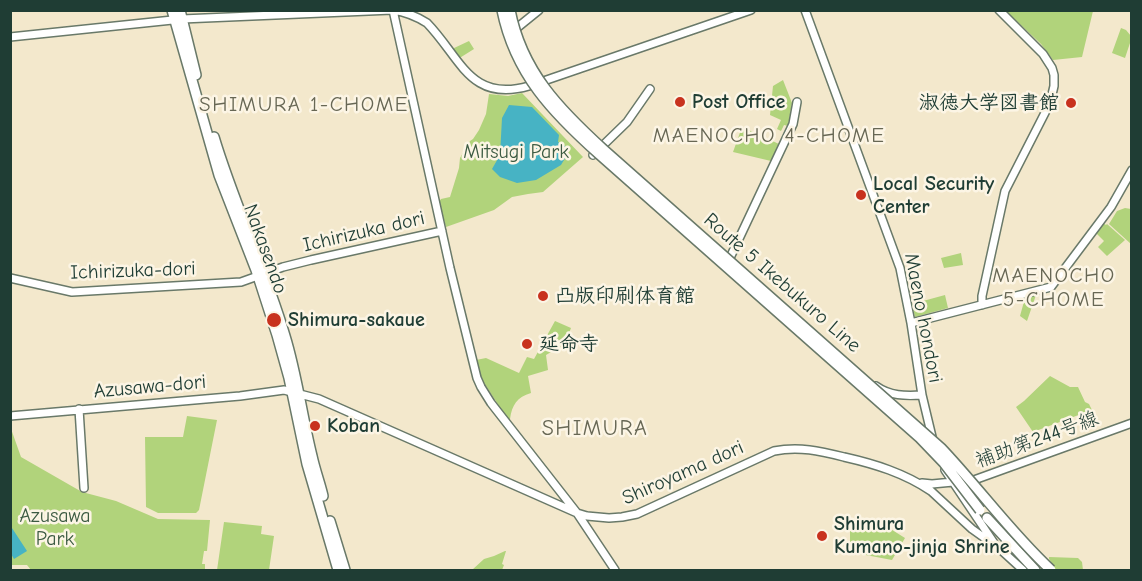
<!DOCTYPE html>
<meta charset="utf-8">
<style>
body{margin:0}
#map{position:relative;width:1142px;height:581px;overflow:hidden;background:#f3e8cc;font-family:"Comic Neue",sans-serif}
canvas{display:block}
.frame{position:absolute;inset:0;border:12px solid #1f3d34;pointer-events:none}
</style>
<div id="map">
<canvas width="1142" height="581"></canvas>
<div class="frame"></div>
</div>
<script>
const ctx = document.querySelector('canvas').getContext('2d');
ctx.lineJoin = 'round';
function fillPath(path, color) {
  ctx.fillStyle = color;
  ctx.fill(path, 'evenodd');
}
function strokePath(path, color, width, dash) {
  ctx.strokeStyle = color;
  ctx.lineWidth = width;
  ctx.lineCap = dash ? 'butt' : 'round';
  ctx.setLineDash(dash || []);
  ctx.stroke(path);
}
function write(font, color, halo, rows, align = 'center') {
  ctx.font = font + ' "Comic Neue","Klee One",sans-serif';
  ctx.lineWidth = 5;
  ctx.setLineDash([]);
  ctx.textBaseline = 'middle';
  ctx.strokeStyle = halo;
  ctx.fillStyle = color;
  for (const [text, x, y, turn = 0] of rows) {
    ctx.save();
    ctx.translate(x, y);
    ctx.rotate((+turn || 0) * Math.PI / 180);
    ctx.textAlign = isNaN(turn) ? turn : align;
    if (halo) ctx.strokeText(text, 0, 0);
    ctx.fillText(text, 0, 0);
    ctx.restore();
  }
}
fillPath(new Path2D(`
 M1006 11H1093L1082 57 1053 60 1041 44Z
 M1121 28 1126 30 1131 36V40L1125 58 1112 53Z
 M469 41 474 49 458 59 452 49Z
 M783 80 792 103 788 126 784 125 781 131 777 129 781 120 770 115 773 86Z
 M522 93 583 157 543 192 528 194 512 197 494 210 446 227 439 202 441 199 450 197 459 168 460 158 470 141 473 139 479 130 486 114 489 94 508 96Z
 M742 127 779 144 771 161 733 152Z
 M1125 208 1131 209V244L1109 224 1117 211Z
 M1103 223 1106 225 1107 224 1125 240 1107 256 1098 247 1104 241 1096 233Z
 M961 253 963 265 944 268 941 258Z
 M945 295 948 308 915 317 912 304Z
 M1036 295 1027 321 1020 316 1025 298Z
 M555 321 571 328 565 344 546 355 548 370 528 376 531 393C517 397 512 405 510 419L508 420 479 375 476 360 486 358 519 373 527 357 534 359Z
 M1050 376 1070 387H1078L1085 402 1089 404 1092 410 1033 432 1016 407 1024 401Z
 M187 416 217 420 199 510 196 513H158L146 507 145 437H183Z
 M10 426 21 457 82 492 116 501 158 519 210 520 207 551H204L202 564H205V570H31L27 565H11Z
 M224 522 262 526 261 534 274 536 269 570H217Z
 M850 522 889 528 905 538 892 560 850 552Z
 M505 551H506L502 564 504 565 502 570H472L484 559 494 556Z
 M1049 557 1078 558 1082 562 1083 570H1056L1049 559Z`), '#b1d37b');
fillPath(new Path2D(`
 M509 105 532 107 559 135 558 142 565 146 567 155 561 165 536 180 517 183 500 177 492 169 500 155 502 118Z
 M10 525 27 551 14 559 11 554Z`), '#47b3c4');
const secondary = new Path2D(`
 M393 10 450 268 477 378 481 387 491 403 577 513 615 570
 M393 10C406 12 416 16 427 23 461 58 470 103 529 86L751 10
 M805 10 900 268 911 323 922 395 933 441
 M518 27 539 10
 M10 37 182 19 392 10
 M593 155 627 122 650 89
 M728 262 793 124 797 102
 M10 278 72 292 241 282 283 267 311 260 442 231
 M982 305V296L1005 191 1050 103 1054 86V75L1052 68 1043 54 999 10
 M911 323 1051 287 1111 207 1132 170
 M876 386C890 396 905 396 922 395
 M79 409 84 488
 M10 416 240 396 284 390 319 399 577 513 587 516 609 518 622 517 637 514 774 451C799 446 820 451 844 457 875 464 904 473 931 491L972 529 1000 549 1023 570
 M945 470 994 543
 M922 483 932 484 974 480 1132 423`);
const highway = new Path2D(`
 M172 10 219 175 256 270 277 335 289 378 307 464 338 570
 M180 10 196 75
 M214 137C234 204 265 268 285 336 297 375 302 416 312 456 315 470 320 483 323 496
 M987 518 1035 570
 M330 521 345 570`);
strokePath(secondary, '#697969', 10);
strokePath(highway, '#697969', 12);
strokePath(secondary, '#fff', 7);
strokePath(highway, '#fff', 9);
const highwayBridge = new Path2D(`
 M502 10C515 74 553 113 600 155L920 438 944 463 980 510
 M510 10C522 72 560 110 604 150L941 448C979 488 1011 533 1051 570`);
strokePath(highwayBridge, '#697969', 12, []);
strokePath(highwayBridge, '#fff', 9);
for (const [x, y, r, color] of [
 [680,102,6,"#c8321e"],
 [1071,103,6,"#c8321e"],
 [861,195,6,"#c8321e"],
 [543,296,6,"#c8321e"],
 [274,320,8,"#c8321e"],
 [527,344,6,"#c8321e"],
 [315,426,6,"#c8321e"],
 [822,536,6,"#c8321e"]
]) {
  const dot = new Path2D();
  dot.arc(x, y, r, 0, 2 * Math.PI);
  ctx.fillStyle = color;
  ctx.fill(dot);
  strokePath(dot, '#fcf5e5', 2);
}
write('bold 20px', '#1f3d34', '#fcf5e5', [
 ["Post Office",692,102],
 ["淑徳大学図書館",1059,103,"right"],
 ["Local Security",873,184],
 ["Center",873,207],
 ["凸版印刷体育館",555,296],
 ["Shimura-sakaue",288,320],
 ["延命寺",539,344],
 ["Koban",327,426],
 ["Shimura",834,524],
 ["Kumano-jinja Shrine",834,547]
], 'left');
write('20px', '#3c5b42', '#fcf5e5', [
 ["Mitsugi Park",516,152],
 ["Azusawa",55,516],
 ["Park",55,539]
]);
write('20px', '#1f3d34', '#fcf5e5', [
 ["Ichirizuka dori",364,232,-13],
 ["Nakasendo",265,249,70],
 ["Ichirizuka-dori",133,271,-2],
 ["Route 5 Ikebukuro Line",782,283,41],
 ["Maeno hondori",923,318,79],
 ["Azusawa-dori",150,387,-5],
 ["補助第244号線",1037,440,-20],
 ["Shiroyama dori",683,473,-24]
]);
ctx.letterSpacing = '1.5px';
write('21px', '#676754', '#fcf5e5', [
 ["SHIMURA 1-CHOME",304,105],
 ["MAENOCHO 4-CHOME",769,136],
 ["MAENOCHO",1054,276],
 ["5-CHOME",1054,300]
]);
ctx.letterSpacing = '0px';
ctx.letterSpacing = '1.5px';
write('22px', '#676754', '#fcf5e5', [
 ["SHIMURA",595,429]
]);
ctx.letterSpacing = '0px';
</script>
